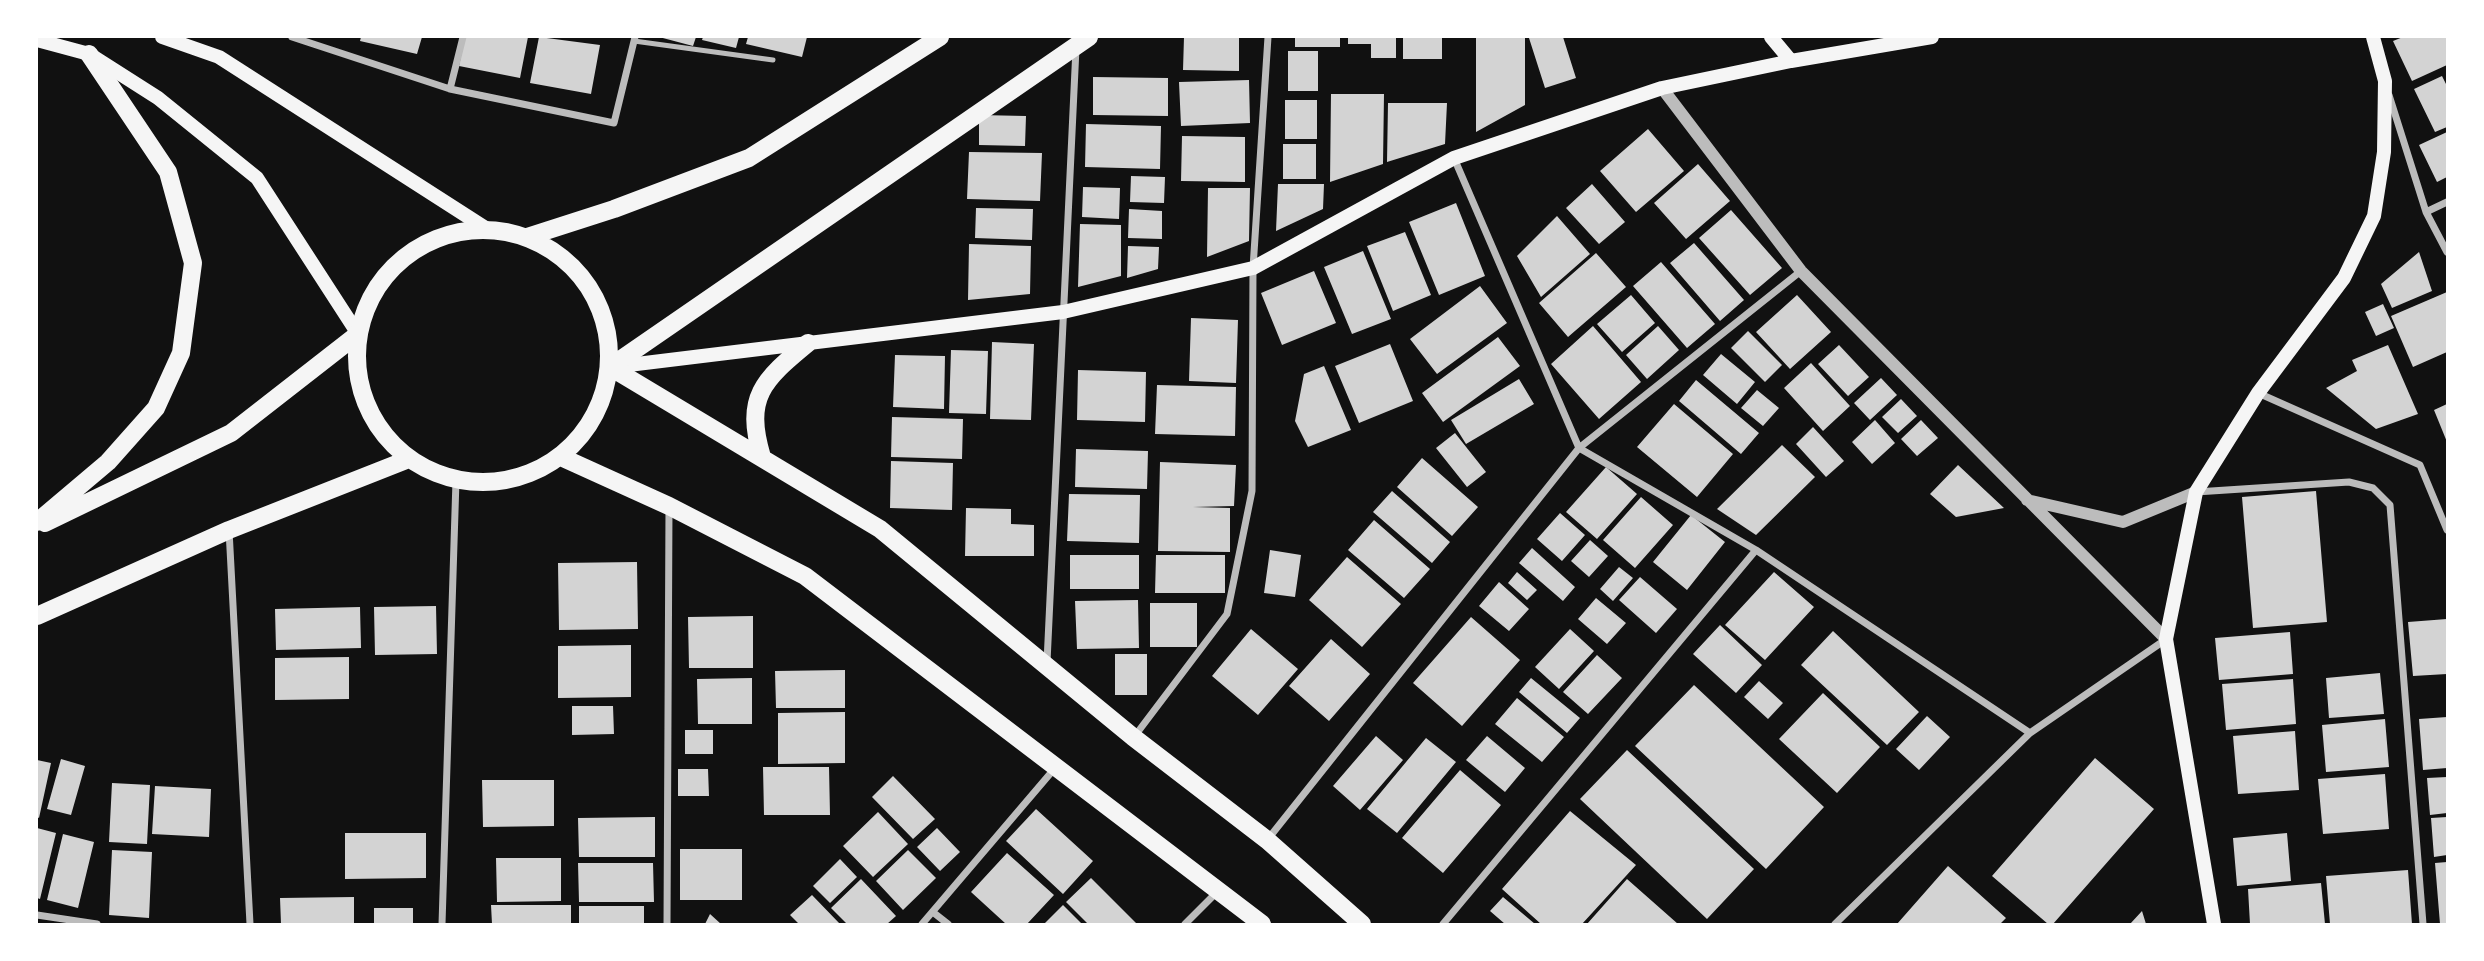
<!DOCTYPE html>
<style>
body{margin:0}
#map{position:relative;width:2484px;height:961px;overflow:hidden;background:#111;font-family:Poppins,sans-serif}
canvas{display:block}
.frame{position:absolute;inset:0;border:38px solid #fff;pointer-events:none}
</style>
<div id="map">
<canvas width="2484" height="961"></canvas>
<div class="frame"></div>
</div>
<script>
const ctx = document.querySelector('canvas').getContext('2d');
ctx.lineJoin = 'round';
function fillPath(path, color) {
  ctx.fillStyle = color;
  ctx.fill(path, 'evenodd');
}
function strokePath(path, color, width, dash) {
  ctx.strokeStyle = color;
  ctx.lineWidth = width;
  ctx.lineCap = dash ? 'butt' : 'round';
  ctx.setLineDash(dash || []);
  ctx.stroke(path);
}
fillPath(new Path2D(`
 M361 37H422L417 54 360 41Z
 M465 37H528L520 78 459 66Z
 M539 37 600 45 591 94 530 83Z
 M659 37H696L693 46Z
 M703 37H739L736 48 702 40Z
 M748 37H807L802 57 746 44Z
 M1184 37H1239V71L1183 70Z
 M1295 37H1340V47H1295Z
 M1348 37H1396V58H1371V44H1348Z
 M1403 37H1442V59H1403Z
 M1476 37H1525V105L1476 132Z
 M1534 37H1563L1576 78 1545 88 1529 38Z
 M2403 37H2447V65L2412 81 2393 41Z
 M1288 51H1318V91H1288Z
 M2442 76 2447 86V127L2435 132 2414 89Z
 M1093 77 1168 78V116L1093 115Z
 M1249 80 1250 123 1181 126 1179 82Z
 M1331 94H1384L1383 164 1330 182Z
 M1285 100H1317V139H1285Z
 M1388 103H1447L1445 144 1387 162Z
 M979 115 1026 116 1025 146 979 145Z
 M1086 124 1161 126 1160 169 1085 167Z
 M1648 129 1684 171 1636 212 1600 171Z
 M2447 132V177L2437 182 2419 145Z
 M1182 136 1245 137V182L1181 181Z
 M1283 144H1316V179H1283Z
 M969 152 1042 153 1040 201 967 199Z
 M1698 164 1730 201 1686 239 1654 203Z
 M1131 176 1165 177 1164 203 1130 202Z
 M1278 184H1324L1323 209 1276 231Z
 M1592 184 1625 222 1599 244 1566 208Z
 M1083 187 1120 188 1119 219 1082 217Z
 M1208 188H1250L1249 241 1207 257Z
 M1456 203 1485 276 1439 295 1409 222Z
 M976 208 1033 209 1032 240 975 238Z
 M1129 209 1162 211V239L1128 238Z
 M1731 210 1782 268 1750 295 1699 238Z
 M1557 216 1590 254 1541 297 1517 256Z
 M1080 224 1121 225V276L1078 287Z
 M1405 232 1431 295 1393 311 1367 246Z
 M1694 243 1744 300 1720 321 1670 263Z
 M969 244 1031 246 1030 294 968 300Z
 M1128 246 1159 247 1158 269 1127 278Z
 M1363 251 1391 319 1352 334 1324 267Z
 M2419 252 2432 291 2392 308 2381 284Z
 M1596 253 1626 287 1568 337 1539 303Z
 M1661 262 1715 324 1687 348 1633 286Z
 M1314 271 1336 323 1282 345 1261 293Z
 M1480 286 1507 323 1437 374 1410 339Z
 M2447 292V352L2413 367 2391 316Z
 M1631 295 1655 323 1622 352 1597 324Z
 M1797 295 1831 332 1790 369 1756 332Z
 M2383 304 2394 328 2376 336 2365 312Z
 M1191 318 1238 320 1236 383 1189 381Z
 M1593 326 1641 382 1599 419 1551 364Z
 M1658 326 1679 350 1647 379 1626 355Z
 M1748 331 1782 365 1765 382 1731 348Z
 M1498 337 1520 366 1443 422 1422 393Z
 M992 342 1034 344 1031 420 990 419Z
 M1390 344 1413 401 1359 423 1335 366Z
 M1839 345 1869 377 1848 396 1818 364Z
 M2388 345 2418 414 2376 429 2326 388 2357 371 2352 360Z
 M951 350 988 351 986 414 949 413Z
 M1721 354 1755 382 1737 404 1703 375Z
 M895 355 945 356 944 409 893 407Z
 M1811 363 1850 406 1823 431 1784 388Z
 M1324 366 1351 430 1308 447 1295 421 1304 374Z
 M1078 370 1146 372 1145 422 1077 420Z
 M1881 378 1897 395 1870 420 1854 403Z
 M1519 379 1534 404 1466 444 1451 420Z
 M1696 380 1759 433 1741 454 1679 401Z
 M1157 385 1236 387 1235 436 1155 434Z
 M1757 390 1779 408 1763 426 1741 408Z
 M1901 399 1917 416 1898 433 1882 417Z
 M1674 404 1733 454 1697 497 1637 447Z
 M2447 404V442L2434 410Z
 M892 417 963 419 962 459 891 457Z
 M1875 420 1895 443 1872 464 1852 442Z
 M1921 420 1938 438 1917 456 1901 439Z
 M1813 427 1844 461 1826 477 1796 444Z
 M1455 433 1486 472 1467 487 1436 448Z
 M1782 445 1815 477 1756 535 1717 509Z
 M1076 449 1148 451 1147 489 1075 487Z
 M1422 458 1478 507 1452 536 1397 487Z
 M891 461 953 463 952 510 890 508Z
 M1160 462 1236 465 1234 506 1193 507 1230 508V552L1158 551Z
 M1958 465 2004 508 1956 517 1930 494Z
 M1606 467 1637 494 1597 539 1566 512Z
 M1392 491 1450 542 1432 563 1373 512Z
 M2316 491 2327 622 2253 628 2242 497Z
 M1069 494 1140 495 1139 543 1067 541Z
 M1641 497 1673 525 1635 568 1603 540Z
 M966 508 1011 509V524L1034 525V556H965Z
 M1560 513 1585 535 1562 561 1537 539Z
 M1691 515 1725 542 1687 590 1653 562Z
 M1374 520 1430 569 1404 598 1348 550Z
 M1590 540 1608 556 1589 577 1571 561Z
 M1532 548 1575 587 1563 601 1519 563Z
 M1270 550 1301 555 1295 597 1264 593Z
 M1070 555H1139V589H1070Z
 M1156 555H1225V593H1155Z
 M1347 557 1401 604 1362 647 1309 600Z
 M637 562 638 629 559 630 558 563Z
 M1619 567 1633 578 1613 601 1600 589Z
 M1517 572 1537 590 1527 600 1508 583Z
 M1774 572 1814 607 1765 660 1725 625Z
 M1640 577 1677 609 1656 633 1619 600Z
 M1499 582 1529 609 1509 631 1479 606Z
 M1596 598 1626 623 1607 644 1578 619Z
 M1138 600 1139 648 1077 649 1075 601Z
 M1150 603H1197V647H1150Z
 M436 606 437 654 375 655 374 607Z
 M360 607 361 648 276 650 275 609Z
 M753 616V668H689L688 617Z
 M1471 617 1520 660 1462 726 1413 683Z
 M2447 619V674L2413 676 2408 622Z
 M1720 625 1762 665 1736 693 1693 654Z
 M1251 629 1298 669 1258 715 1212 676Z
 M1570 629 1594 651 1559 689 1535 667Z
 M1833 631 1919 712 1887 745 1801 665Z
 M2290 632 2293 674 2219 680 2215 638Z
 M1331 639 1370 674 1329 721 1289 686Z
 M631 645V697L558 698V646Z
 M1115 654H1147V695H1115Z
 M1597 655 1622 678 1588 714 1563 692Z
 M349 657V699L275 700V658Z
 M845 670V708H776L775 671Z
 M2380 673 2384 714 2329 718 2326 678Z
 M752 678V724H698L697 679Z
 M1531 678 1580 718 1567 733 1519 692Z
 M2293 679 2296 724 2226 730 2222 684Z
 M1759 681 1783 703 1768 719 1744 697Z
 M1694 685 1824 807 1766 869 1635 746Z
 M1823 693 1880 747 1837 793 1779 739Z
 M1517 698 1564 737 1542 762 1495 724Z
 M572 706H613L614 734 572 735Z
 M845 712V763L778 764V713Z
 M1927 716 1950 737 1919 770 1896 749Z
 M2447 717V768L2423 770 2419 719Z
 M2385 719 2389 767 2326 772 2322 725Z
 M685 730H713V754H685Z
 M2295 731 2299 790 2238 794 2233 736Z
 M1376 736 1403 760 1360 810 1333 786Z
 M1487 736 1525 768 1505 792 1466 760Z
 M1426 738 1456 762 1397 833 1367 809Z
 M1627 750 1754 869 1707 919 1580 799Z
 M2095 758 2154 809 2053 924H2048L1992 876Z
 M61 759 85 766 71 815 47 809Z
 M37 760 51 763 39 818 37 817Z
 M763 767H829L830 815H764Z
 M678 769H708L709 796H678Z
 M1460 770 1501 805 1443 873 1402 838Z
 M2385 774 2389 829 2323 834 2318 779Z
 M893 776 935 819 913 839 872 797Z
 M2447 777V813L2430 815 2427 778Z
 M482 780H554V826L483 827Z
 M112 783 150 785 147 844 109 842Z
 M155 786 211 789 209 837 152 834Z
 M1036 809 1093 861 1063 894 1006 841Z
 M1570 811 1636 865 1582 924H1541L1502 889Z
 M878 812 908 844 873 877 843 846Z
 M655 817V857H579L578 818Z
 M2447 817V855L2434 857 2431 818Z
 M37 828 56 833 40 899 37 898Z
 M937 828 960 852 940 871 917 847Z
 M345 833H426V878L345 879Z
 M2287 833 2291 881 2237 886 2233 838Z
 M63 834 94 842 78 908 47 900Z
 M680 849H742V900H680Z
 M112 850 152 852 149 918 109 915Z
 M908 850 936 878 903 910 876 881Z
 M1007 853 1054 895 1027 924H1006L971 892Z
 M496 858H561V901L497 902Z
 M840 859 857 877 830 903 813 886Z
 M2447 862V924H2440L2435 863Z
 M578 863H653L654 902H579Z
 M1948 866 2006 918 2000 924H1897Z
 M2408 870 2412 924H2330L2326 876Z
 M1091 878 1137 924H1088L1066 902Z
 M861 879 896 916 887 924H847L831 908Z
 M1627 879 1678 924H1587Z
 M2321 883 2325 924H2250L2248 889Z
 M812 895 840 924H799L790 915Z
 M354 897V924H281L280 898Z
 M1503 897 1535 924H1505L1490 911Z
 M491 905H571V924H492Z
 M1063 905 1082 924H1044Z
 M579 906H644V924H579Z
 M374 908H413V924H374Z
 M2142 911 2146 924H2130Z
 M710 914 721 924H705Z`), '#d3d3d3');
strokePath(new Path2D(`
 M634 41 773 60`), '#bcbcbc', 5);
strokePath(new Path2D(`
 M292 37 450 89 614 123 635 37
 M450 89 463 37
 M2389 95 2426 212 2447 252
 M1454 158 1579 448 1756 550
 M2426 212 2447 202
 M2258 393 2420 465 2447 530
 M2196 492 2349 482 2373 488 2390 505 2423 924
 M229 530 250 924
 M1047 662 1076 48
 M1134 737 1227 614 1252 491 1253 268 1268 37
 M1268 839 1579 448 1801 271
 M934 913 948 924
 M37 915 97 924
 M442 924 456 480
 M667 924 669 508
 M922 924 1055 768
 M1185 924 1217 892
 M1443 924 1756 550 2030 733
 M1835 924 2030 733 2165 640`), '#bcbcbc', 7);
strokePath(new Path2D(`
 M1662 88 1801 271 2166 639
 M2027 500 2123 522 2196 492`), '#bcbcbc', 12);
strokePath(new Path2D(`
 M162 37 219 57 487 229
 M1771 37 1791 61 1932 37
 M37 40 89 54 158 98 257 178 358 334
 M612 367 1063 312 1253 268 1454 158 1662 88 1791 61
 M2214 924 2166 639 2196 492 2258 393 2344 278 2374 216 2384 152 2385 81 2373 37`), '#f5f5f5', 14);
strokePath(new Path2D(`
 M1089 37 610 367 880 529 1133 737 1267 840 1362 924
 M357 356a126 126 0 1 1 252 0a126 126 0 1 1-252 0Z
 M527 237 614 209 749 158 940 37
 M561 457 669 506 805 576 1262 924
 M762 457C744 397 763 380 808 343
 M37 522 108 462 156 408 181 353 193 263 168 172 89 54
 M45 523 231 433 358 334
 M37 616 229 530 409 459`), '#f5f5f5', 18);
</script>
